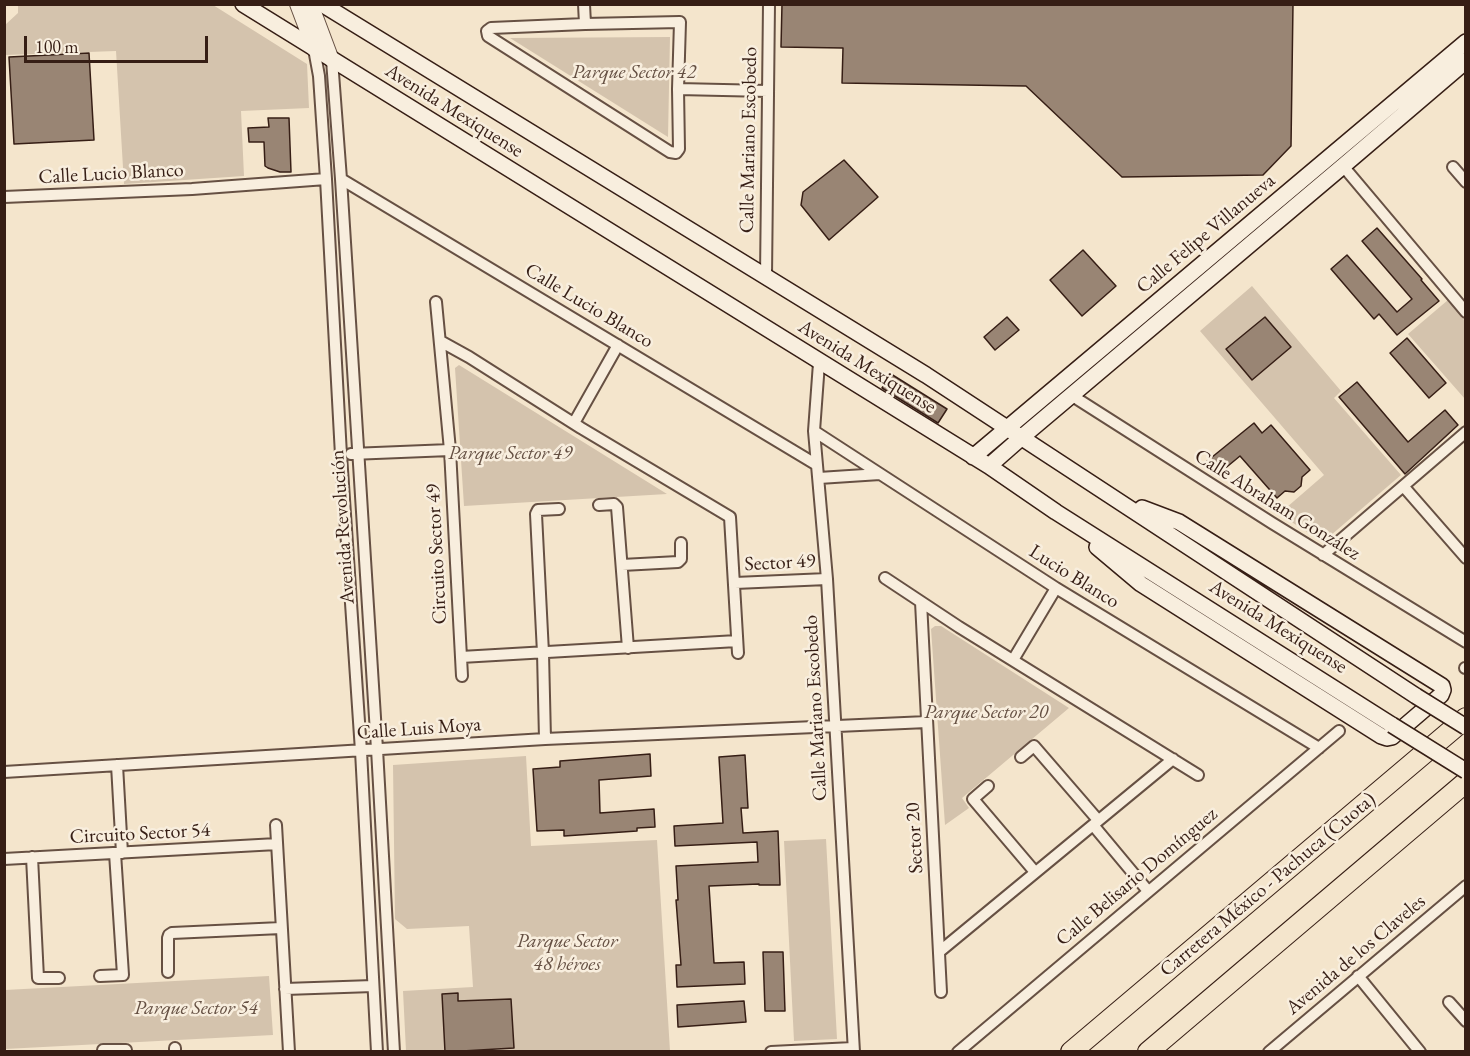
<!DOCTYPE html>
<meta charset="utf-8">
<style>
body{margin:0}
#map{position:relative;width:1470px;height:1056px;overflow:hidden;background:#f4e5cc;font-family:"EB Garamond",serif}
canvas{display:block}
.frame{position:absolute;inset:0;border:6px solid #361e15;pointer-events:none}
.scale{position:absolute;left:24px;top:36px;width:184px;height:27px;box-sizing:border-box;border:3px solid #361e15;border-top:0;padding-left:8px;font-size:18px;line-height:21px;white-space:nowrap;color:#361e15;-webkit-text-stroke:4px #f8eede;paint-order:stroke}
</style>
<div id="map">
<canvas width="1470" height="1056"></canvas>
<div class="frame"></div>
<div class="scale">100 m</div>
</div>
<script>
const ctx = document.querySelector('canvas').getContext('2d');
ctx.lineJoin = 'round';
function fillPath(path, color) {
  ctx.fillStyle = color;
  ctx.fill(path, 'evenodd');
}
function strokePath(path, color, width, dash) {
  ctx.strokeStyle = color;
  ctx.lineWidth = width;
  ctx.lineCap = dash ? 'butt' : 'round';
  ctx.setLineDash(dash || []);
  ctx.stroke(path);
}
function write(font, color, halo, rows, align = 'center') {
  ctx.font = font + ' "EB Garamond",serif';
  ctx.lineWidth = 5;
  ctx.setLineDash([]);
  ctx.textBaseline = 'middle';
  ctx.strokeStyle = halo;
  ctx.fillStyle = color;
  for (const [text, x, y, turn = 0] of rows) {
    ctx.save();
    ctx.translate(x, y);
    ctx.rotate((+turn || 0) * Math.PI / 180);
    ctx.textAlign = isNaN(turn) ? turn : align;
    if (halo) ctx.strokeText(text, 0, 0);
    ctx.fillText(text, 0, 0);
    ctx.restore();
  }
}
fillPath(new Path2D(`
 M18 5H213L307 64 309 108 241 111 244 176 124 184 116 51 5 55V25L18 13Z
 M670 37 668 137 510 38Z
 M1252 286 1341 391 1334 398 1401 475 1323 542 1279 514 1324 475 1200 331Z
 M1448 300 1465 321V399L1408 334Z
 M459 365 667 494 464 506 455 368Z
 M935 626H941L1069 708 962 798 969 808 945 825 931 629Z
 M526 756 531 846 657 840 670 1051H406L403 991 473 987 469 926 407 929 395 919 393 765Z
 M826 839 837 1039 794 1041 784 841Z
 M269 976 273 1035 5 1049V990Z`), '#d4c3ad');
const building = new Path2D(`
 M782 4H1293L1291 146 1263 175 1122 177 1026 86 842 83 843 48 781 47Z
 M89 53 94 140 14 144 9 57Z
 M268 118H289L291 172H280L268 168 265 166 264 142H249L248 128 269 127Z
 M844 160 878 197 829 240 801 205 803 192Z
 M1377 228 1422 279 1421 280 1439 301 1397 335 1379 314 1374 319 1331 269 1347 255 1397 312 1412 299 1362 241Z
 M1083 250 1116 286 1082 316 1050 280Z
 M1007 317 1019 330 995 350 984 337Z
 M1265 317 1291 347 1252 380 1226 349Z
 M1407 338 1446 383 1429 398 1390 353Z
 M891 374 947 409 938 423 882 388Z
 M1357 382 1408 442 1445 410 1458 425 1405 474 1339 397Z
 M1254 423 1262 433 1271 425 1310 470 1302 477 1301 486 1294 492 1285 491 1277 498 1240 456 1217 475 1206 462Z
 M650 754 651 776 599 780 600 813 654 809 655 827 637 828V831L564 836V830L537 831 533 769 560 767V761Z
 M745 755 748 808H741L743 833 778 831 780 885H759V884L709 886 714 963 744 962 745 984 677 987 676 965H681L676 900H678L676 866 758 862 757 842 675 846 674 826 723 823 719 757Z
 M763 952H783L785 1011H765Z
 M458 993V1001L511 999 514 1048 445 1052 442 994Z
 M744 1001 746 1022 678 1027 677 1005Z`);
fillPath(building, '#998574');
strokePath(building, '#361e15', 1.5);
const minor = new Path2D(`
 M584 4 585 24
 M680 22 678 89 679 149 676 153 670 152 488 36 487 31 491 28 585 24Z
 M314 49 319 76 326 179 341 455 361 751 377 1052
 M332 60 341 179 377 749 394 1052
 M678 89 768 91
 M1343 166 1466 312
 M1453 167 1466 182
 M341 179 817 465
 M4 197 192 189 326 179
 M766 276 769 4
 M436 302 450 450 462 676
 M440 341 469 357 581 428 730 517 738 653
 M819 363 814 431 827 579 854 1052
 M1071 395 1272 523 1466 642
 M574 423 618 345
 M814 431 1056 588 1319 748
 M351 454 450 450
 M819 478 880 474
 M1404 487 1466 558
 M599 505 614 504 617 507 628 648
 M1323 555 1466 432
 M622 565 678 562 681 559V543
 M885 578 959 627 1198 775
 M735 583 827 579
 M921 602 941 992
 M461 657 737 641
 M1013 660 1056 588
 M1465 668H1466
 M545 739 543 653 536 514 538 510 559 509
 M1021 757 1034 746 1098 820
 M117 765 122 853
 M4 772 545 739 927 722
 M988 786 973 799 1035 872
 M276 825 289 1052
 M1093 825 1148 891
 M32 857 38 978H59
 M4 859 277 844
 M939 952 1173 759
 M168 972V938L169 935 172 933 281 928
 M100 976 123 975 115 853
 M1358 976 1420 1052
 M285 989 373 986
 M1449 1002 1466 1021
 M175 1048V1052
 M103 1050H126V1052
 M771 1052 853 1048
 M958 1052 1339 731
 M1269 1052 1466 886`);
const tertiary = new Path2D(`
 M297 4 314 49
 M311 4 332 60`);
const secondary = new Path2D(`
 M243 4 989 466 1056 512 1392 725
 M322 4 926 375 1416 696
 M973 457 1466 42
 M989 466 1022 437 1343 166 1466 61
 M1097 547 1141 584 1381 736 1387 738 1392 737 1441 695 1443 690 1442 686 1179 522 1142 508`);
const motorway = new Path2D(`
 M1071 1052 1466 718
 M1148 1052 1466 782`);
strokePath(minor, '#665043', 14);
strokePath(tertiary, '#665043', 16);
strokePath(secondary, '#361e15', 18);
strokePath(motorway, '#361e15', 22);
strokePath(minor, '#f8eede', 10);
strokePath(tertiary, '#f8eede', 14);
strokePath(secondary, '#f8eede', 15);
strokePath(motorway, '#f4e5cc', 20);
const secondaryBridge = new Path2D(`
 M1416 696 1466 727
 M1392 725 1466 771`);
strokePath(secondaryBridge, '#361e15', 18, []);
strokePath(secondaryBridge, '#f8eede', 15);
write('italic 20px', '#655043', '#f8eede', [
 ["Parque Sector 42",634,73],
 ["Parque Sector 49",510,454],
 ["Parque Sector 20",986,713],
 ["Parque Sector",567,942],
 ["48 héroes",567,965],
 ["Parque Sector 54",196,1009]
]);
write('20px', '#361e15', '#f8eede', [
 ["Avenida Mexiquense",454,111,32],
 ["Calle Mariano Escobedo",749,140,-89],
 ["Calle Lucio Blanco",111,174,-3],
 ["Calle Felipe Villanueva",1206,234,-40],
 ["Calle Lucio Blanco",589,306,31],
 ["Avenida Mexiquense",867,367,32],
 ["Calle Abraham González",1277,505,32],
 ["Avenida Revolución",343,527,-94],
 ["Circuito Sector 49",437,554,-93],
 ["Sector 49",780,563,-3],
 ["Lucio Blanco",1074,577,32],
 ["Avenida Mexiquense",1278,627,32],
 ["Calle Mariano Escobedo",816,708,-93],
 ["Calle Luis Moya",419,729,-4],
 ["Circuito Sector 54",140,834,-3],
 ["Sector 20",915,838,-93],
 ["Calle Belisario Domínguez",1137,877,-40],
 ["Carretera México - Pachuca (Cuota)",1268,885,-40],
 ["Avenida de los Claveles",1356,955,-40]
]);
</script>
